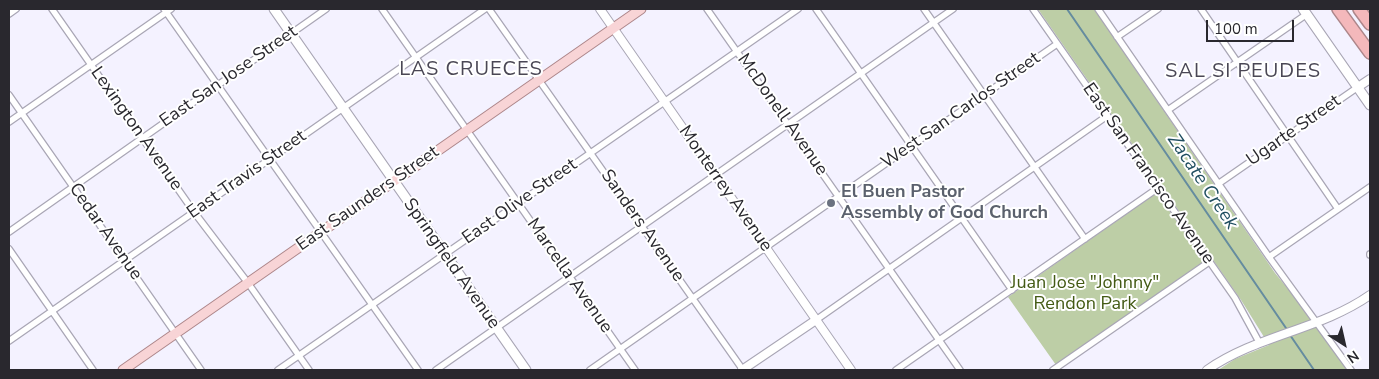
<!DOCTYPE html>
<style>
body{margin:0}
#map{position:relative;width:1379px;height:379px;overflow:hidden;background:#f4f2ff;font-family:"Nunito Sans",sans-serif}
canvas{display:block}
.frame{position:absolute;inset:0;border:10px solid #29282e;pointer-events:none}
.north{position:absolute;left:1319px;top:319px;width:50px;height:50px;-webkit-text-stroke:4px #fff;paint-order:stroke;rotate:145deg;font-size:14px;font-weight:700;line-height:20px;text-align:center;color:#29282e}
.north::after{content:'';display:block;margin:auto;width:18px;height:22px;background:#29282e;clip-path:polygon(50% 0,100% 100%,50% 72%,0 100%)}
.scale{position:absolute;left:1206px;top:20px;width:88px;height:22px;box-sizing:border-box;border:2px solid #29282e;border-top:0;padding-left:6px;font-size:15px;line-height:18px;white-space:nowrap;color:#29282e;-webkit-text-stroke:4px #fff;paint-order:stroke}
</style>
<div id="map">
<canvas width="1379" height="379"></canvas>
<div class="frame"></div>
<div class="north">N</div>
<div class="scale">100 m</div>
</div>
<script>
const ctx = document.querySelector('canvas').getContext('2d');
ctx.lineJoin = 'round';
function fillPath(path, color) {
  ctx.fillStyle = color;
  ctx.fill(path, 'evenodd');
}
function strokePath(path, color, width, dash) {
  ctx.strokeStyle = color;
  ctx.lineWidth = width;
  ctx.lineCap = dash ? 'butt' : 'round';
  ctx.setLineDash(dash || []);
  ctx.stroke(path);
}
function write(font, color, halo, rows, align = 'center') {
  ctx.font = font + ' "Nunito Sans",sans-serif';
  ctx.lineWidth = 4;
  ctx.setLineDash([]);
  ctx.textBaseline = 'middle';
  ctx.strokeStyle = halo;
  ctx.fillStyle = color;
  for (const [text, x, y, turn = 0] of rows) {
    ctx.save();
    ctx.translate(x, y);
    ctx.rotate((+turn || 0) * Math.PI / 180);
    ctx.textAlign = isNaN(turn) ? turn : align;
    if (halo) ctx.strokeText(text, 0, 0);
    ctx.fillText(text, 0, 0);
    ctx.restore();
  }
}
fillPath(new Path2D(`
 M1038 9H1094L1275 273 1306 311 1347 370H1218L1235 359 1269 345 1241 300Z
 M1155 194 1159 196 1202 258 1203 262 1056 365 1008 297Z`), '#bdcea6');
strokePath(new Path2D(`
 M1067 9 1288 331
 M1290 335 1314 370`), '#658c9f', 2);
const minor = new Path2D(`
 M52 9 194 212 248 283 309 370
 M164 9 418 370
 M382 9 635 370
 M489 9 743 370
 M707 9 960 370
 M816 9 1012 290
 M924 9 1085 239
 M1033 9 1235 298 1259 342
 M1098 9 1269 257 1351 370
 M1201 9 1338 209
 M9 14 16 9
 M1117 37 1158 9
 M9 95 201 370
 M1168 110 1307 14
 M9 122 171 9
 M1218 184 1358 87
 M9 232 326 9
 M9 249 93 370
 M1370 254V255
 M1269 257 1370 187
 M816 320 1107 116
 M9 341 485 9
 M278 370 798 9
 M436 370 953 9
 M590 370 1057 44
 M896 370 1158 188
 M1053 370 1209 262`);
const tertiary = new Path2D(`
 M600 9 851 370
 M1358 87 1370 79
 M742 370 816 320
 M1207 370C1257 335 1320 330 1370 295`);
const secondary = new Path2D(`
 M274 9 526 370
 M1303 9 1370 105`);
const primary = new Path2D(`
 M123 370 641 9`);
const motorway = new Path2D(`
 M1338 9 1370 53
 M1359 9 1370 24`);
strokePath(minor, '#a9a6b5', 8);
strokePath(tertiary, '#a9a6b5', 10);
strokePath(secondary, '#a9a6b5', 11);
strokePath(primary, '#ad868a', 11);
strokePath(motorway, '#ad868a', 14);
strokePath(minor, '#fff', 5.5);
strokePath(tertiary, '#fff', 8);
strokePath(secondary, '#fff', 9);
strokePath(primary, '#f8d4d6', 9);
strokePath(motorway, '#f4b8bb', 11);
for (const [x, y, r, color] of [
 [831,203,5,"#6b7280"]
]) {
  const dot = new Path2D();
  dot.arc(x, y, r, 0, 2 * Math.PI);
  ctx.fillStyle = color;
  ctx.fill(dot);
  strokePath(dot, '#fff', 2);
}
write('18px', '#29282e', '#fff', [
 ["East San Jose Street",229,77,-35],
 ["West San Carlos Street",961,111,-35],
 ["McDonell Avenue",782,115,55],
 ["Lexington Avenue",136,129,55],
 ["Ugarte Street",1294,131,-35],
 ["East San Francisco Avenue",1148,174,55],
 ["East Travis Street",247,175,-35],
 ["Monterrey Avenue",725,189,55],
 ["East Saunders Street",368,199,-35],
 ["East Olive Street",520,202,-35],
 ["Sanders Avenue",642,226,55],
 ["Cedar Avenue",105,232,55],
 ["Springfield Avenue",451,264,55],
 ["Marcella Avenue",569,276,55]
]);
write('bold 18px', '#5b616d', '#fff', [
 ["El Buen Pastor",841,193],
 ["Assembly of God Church",841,214]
], 'left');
write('18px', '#435a14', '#fff', [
 ["Juan Jose \"Johnny\"",1085,284],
 ["Rendon Park",1085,305]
]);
write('italic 19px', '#1f4e60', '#fff', [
 ["Zacate Creek",1202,182,56]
]);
ctx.letterSpacing = '1px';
write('20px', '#4a4755', '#fff', [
 ["LAS CRUECES",471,70],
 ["SAL SI PEUDES",1243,72]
]);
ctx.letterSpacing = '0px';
</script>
